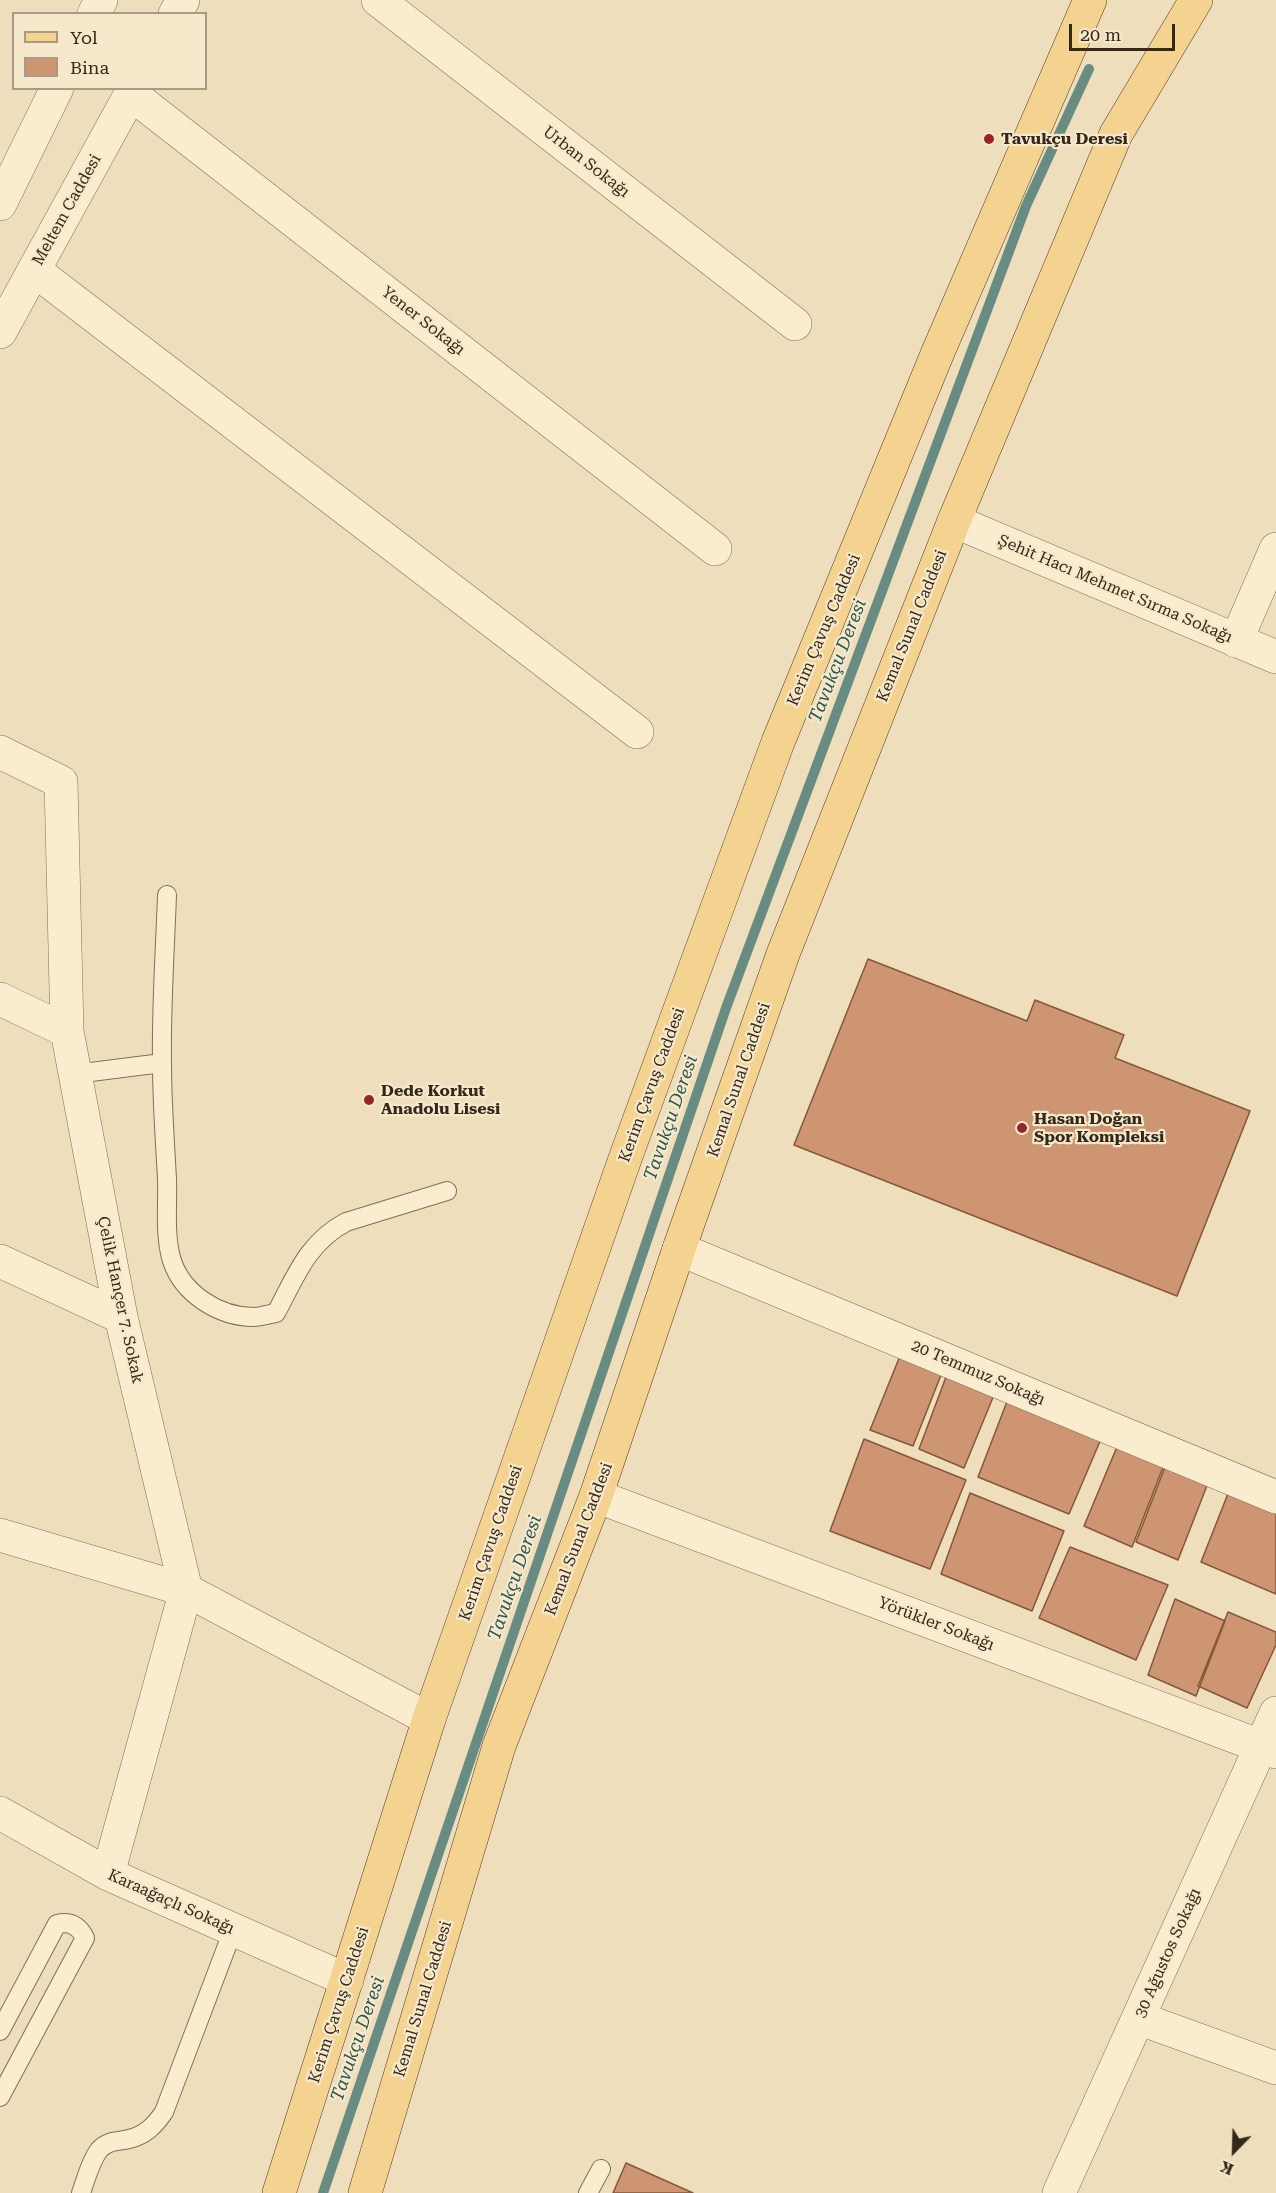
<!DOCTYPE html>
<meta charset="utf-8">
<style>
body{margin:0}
#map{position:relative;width:1276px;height:2193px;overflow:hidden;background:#eedebc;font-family:"Roboto Serif",serif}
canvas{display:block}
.legend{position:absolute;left:12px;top:12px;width:195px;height:78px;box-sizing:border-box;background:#f6e9cb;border:2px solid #a89b85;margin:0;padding:8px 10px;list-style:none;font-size:18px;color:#34271b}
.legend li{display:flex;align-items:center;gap:12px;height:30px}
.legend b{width:30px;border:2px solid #a89b85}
.north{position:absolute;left:1204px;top:2121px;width:60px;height:60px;-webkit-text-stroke:4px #f6e9cb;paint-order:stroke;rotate:203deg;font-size:16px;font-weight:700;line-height:24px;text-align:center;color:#34271b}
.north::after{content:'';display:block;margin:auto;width:21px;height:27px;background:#34271b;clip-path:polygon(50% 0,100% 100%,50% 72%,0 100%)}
.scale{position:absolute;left:1069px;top:24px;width:106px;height:27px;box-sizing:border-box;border:3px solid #34271b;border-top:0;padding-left:8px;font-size:18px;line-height:21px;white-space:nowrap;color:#34271b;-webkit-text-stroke:4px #f6e9cb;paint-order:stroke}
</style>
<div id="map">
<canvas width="1276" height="2193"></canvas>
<ul class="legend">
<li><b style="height:8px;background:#f4d391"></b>Yol</li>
<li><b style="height:16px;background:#cd9571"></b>Bina</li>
</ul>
<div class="north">K</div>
<div class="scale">20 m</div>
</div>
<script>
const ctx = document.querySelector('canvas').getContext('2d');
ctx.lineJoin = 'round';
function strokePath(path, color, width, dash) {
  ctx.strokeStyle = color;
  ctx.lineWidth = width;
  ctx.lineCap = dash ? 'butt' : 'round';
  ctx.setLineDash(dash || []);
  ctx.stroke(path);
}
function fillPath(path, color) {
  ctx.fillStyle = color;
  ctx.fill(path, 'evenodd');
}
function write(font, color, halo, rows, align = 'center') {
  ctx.font = font + ' "Roboto Serif",serif';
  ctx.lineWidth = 4.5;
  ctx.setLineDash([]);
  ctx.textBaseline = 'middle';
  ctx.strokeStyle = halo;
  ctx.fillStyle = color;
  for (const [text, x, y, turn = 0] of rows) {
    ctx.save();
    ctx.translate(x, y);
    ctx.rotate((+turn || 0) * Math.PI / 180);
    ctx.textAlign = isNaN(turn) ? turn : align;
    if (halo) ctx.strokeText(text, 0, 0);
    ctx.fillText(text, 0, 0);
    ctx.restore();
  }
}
strokePath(new Path2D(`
 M323 2193 726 1008 1026 206 1089 69`), '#688c82', 10);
const building = new Path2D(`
 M868 959 1027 1021 1035 1000 1124 1035 1115 1058 1250 1111 1177 1296 794 1145Z
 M902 1351 943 1370 913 1446 870 1430Z
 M949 1369 996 1390 964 1468 919 1449Z
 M1008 1399 1101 1439 1069 1514 978 1477Z
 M864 1439 966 1480 930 1569 830 1531Z
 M1119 1442 1165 1462 1132 1547 1084 1526Z
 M1165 1467 1208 1483 1178 1560 1136 1542Z
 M1231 1486 1276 1506V1594L1201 1562Z
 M970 1493 1064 1531 1032 1611 941 1574Z
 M1070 1547 1168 1585 1136 1660 1039 1618Z
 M1175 1599 1225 1621 1196 1696 1148 1675Z
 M1228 1612 1276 1632V1645L1247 1708 1198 1686Z
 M626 2163 693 2193H613Z`);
fillPath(building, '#cd9571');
strokePath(building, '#85573b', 1.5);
const service = new Path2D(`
 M167 895C165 951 161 1008 162 1064 162 1102 165 1141 167 1179 168 1205 164 1235 172 1261 183 1294 219 1317 254 1317 261 1317 269 1314 276 1313 296 1276 307 1243 346 1222L447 1191
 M75 1074 162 1063
 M0 2031 57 1924C70 1921 79 1926 85 1938L0 2097
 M81 2193C86 2179 90 2162 99 2150 108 2140 117 2142 129 2139 146 2135 155 2125 164 2112L233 1930
 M588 2193 601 2169`);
const minor = new Path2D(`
 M378 0 795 324
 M131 94 715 549
 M34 270 637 732
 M954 521 1276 657
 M1236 641 1276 549
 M0 752 61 782 67 1031 121 1317 186 1590 108 1874
 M0 999 67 1031
 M679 1249 1276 1497
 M0 1261 121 1317
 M596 1496 1276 1752
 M0 1535 186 1590 429 1719
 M0 1813 108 1874 347 1980
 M1138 2018 1276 2068
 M1059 2193 1276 1713`);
const tertiary = new Path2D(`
 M94 14 101 0
 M175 14 183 0
 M0 204 57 88
 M0 332 134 88`);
const primary = new Path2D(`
 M279 2193 429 1719 626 1156 778 742 938 352 1090 0
 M365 2193 499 1746 596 1496 679 1249 783 954 954 521 1116 134 1196 0`);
strokePath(service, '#856e55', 20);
strokePath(minor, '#856e55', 34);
strokePath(tertiary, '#856e55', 34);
strokePath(primary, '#533c2a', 34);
strokePath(service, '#f9eccf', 18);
strokePath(minor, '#f9eccf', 33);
strokePath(tertiary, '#f9eccf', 33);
strokePath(primary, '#f4d391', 33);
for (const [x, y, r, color] of [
 [989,139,6,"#952528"],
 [369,1100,6,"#952528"],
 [1022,1128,6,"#952528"]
]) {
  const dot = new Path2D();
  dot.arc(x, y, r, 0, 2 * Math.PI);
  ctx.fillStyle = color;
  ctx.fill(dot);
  strokePath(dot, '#f6e9cb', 2);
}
write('bold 16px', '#34271b', '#f6e9cb', [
 ["Tavukçu Deresi",1001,139],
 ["Dede Korkut",381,1091],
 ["Anadolu Lisesi",381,1109],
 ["Hasan Doğan",1034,1119],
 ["Spor Kompleksi",1034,1137]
], 'left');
write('16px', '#34271b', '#f6e9cb', [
 ["Urban Sokağı",586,162,38],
 ["Meltem Caddesi",67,210,-61],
 ["Yener Sokağı",423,321,38],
 ["Şehit Hacı Mehmet Sırma Sokağı",1115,589,23],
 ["Kemal Sunal Caddesi",912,626,-68],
 ["Kerim Çavuş Caddesi",824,630,-67],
 ["Kemal Sunal Caddesi",739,1080,-71],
 ["Kerim Çavuş Caddesi",652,1085,-70],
 ["Çelik Hançer 7. Sokak",120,1300,78],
 ["20 Temmuz Sokağı",978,1373,23],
 ["Kemal Sunal Caddesi",579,1539,-69],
 ["Kerim Çavuş Caddesi",491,1543,-71],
 ["Yörükler Sokağı",936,1624,21],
 ["Karaağaçlı Sokağı",171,1902,24],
 ["30 Ağustos Sokağı",1168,1953,-66],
 ["Kemal Sunal Caddesi",423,1999,-73],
 ["Kerim Çavuş Caddesi",339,2005,-72]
]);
write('italic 18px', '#295551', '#f6e9cb', [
 ["Tavukçu Deresi",838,661,-69],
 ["Tavukçu Deresi",671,1118,-71],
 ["Tavukçu Deresi",515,1578,-71],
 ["Tavukçu Deresi",358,2039,-71]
]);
</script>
